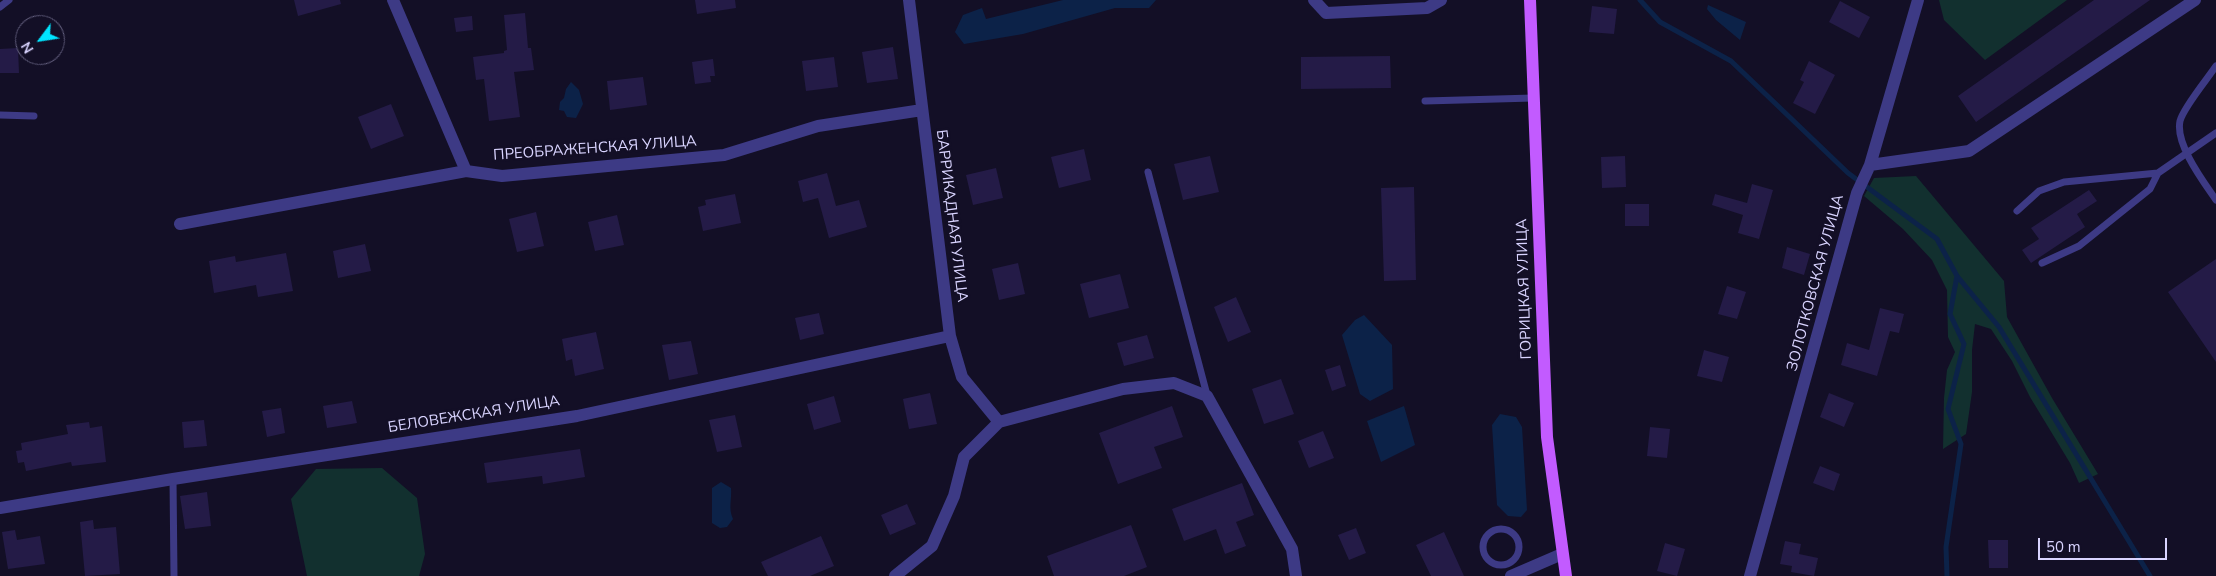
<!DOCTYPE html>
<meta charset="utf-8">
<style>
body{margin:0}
#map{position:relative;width:2216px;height:576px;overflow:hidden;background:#130f26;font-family:"Nunito Sans",sans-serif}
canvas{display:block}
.north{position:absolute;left:15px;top:15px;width:50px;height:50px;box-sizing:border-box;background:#130f26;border:1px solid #625e7d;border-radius:50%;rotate:239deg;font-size:14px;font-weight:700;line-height:20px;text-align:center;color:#d9d4ff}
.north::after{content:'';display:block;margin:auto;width:18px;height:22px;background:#00e5ff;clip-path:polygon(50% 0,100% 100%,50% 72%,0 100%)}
.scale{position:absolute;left:2038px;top:538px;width:129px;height:22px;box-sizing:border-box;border:2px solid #d9d4ff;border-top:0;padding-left:6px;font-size:15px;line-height:18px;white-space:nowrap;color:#d9d4ff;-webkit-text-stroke:4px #130f26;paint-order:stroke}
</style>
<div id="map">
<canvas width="2216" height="576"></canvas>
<div class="north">N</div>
<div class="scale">50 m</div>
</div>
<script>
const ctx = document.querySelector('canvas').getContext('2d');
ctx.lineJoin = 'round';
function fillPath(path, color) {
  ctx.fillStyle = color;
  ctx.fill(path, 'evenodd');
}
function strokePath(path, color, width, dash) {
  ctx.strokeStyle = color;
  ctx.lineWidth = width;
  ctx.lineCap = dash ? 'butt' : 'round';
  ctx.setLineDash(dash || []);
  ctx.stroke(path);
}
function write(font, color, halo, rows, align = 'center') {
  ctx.font = font + ' "Nunito Sans",sans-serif';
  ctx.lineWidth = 5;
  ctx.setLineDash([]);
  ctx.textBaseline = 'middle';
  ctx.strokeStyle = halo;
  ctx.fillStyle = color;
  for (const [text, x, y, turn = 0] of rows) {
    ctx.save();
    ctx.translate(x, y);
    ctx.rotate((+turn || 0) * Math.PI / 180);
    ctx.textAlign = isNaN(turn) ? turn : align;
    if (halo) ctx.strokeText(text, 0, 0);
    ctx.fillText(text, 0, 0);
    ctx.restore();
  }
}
fillPath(new Path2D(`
 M1939 0H2067L1985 60 1944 20Z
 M1916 176 2004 281 2007 317 2052 398 2098 474 2079 483 2070 463 2030 397 2012 361 1991 329 1975 324 1972 350V392L1966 434 1943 449 1944 398 1947 370 1955 352 1948 337 1947 290 1932 260 1903 229 1864 196 1874 178Z
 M382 468 417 498 425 554 419 576H307L291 499 316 469Z`), '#12302f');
fillPath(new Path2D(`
 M1063 0H1156L1149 8H1115L1023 34 964 44 955 32 963 15 982 8 986 19Z
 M1708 5 1746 22 1740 40 1716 20 1707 9Z
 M571 82 579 90 583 104 576 118 567 117 564 111 559 110 560 102 564 98 566 89Z
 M1364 315 1392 345 1393 389 1370 401 1360 394 1342 335 1355 320Z
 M1404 406 1415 445 1381 462 1367 421Z
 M1500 414 1516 417 1522 427 1527 510 1521 517 1508 516 1497 505 1492 425Z
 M721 482 731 488C732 500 728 508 733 519L727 527 720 528 712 523V488Z`), '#0c2248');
strokePath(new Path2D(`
 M1640 0 1660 22 1731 61 1848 173 1937 239 1957 276 1950 314 1964 344 1948 409 1961 444 1946 547 1947 576
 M1957 276 1999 327 2150 576`), '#0c2248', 5);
fillPath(new Path2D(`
 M294 0H340L341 4 298 16Z
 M695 0H735L736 8 697 14Z
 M2094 0H2150L1976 122 1958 96Z
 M1840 1 1870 17 1859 38 1829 22Z
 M1592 6 1617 9 1614 34 1589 32Z
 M525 13 528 48H531L534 70 514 72 520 117 489 121 484 79 476 80 473 57 504 53V51L507 50 504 15Z
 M472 16 473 30 456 32 454 18Z
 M893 47 898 79 867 83 862 52Z
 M18 48 19 73H0V49Z
 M1390 56 1391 88 1301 89V57Z
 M834 57 838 87 806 91 802 61Z
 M713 59 715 76H710L711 82 695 84 692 62Z
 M1809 61 1835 75 1815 114 1793 103 1804 82 1800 80Z
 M643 77 647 105 610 110 607 81Z
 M391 104 404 136 371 149 358 117Z
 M1084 149 1091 180 1059 188 1051 157Z
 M1210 156 1219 192 1183 200 1174 164Z
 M1625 156 1626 187 1602 188 1601 157Z
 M996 168 1003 198 973 205 966 175Z
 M827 173 836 206 859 200 867 227 829 238 818 198 803 202 798 181Z
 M1752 184 1773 190 1759 239 1738 233 1743 215 1712 205 1715 194 1747 203Z
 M1414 187 1416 280 1384 281 1381 188Z
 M2089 190 2097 201 2077 214 2085 227 2031 263 2022 250 2039 239 2031 228Z
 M735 194 741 223 703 231 698 207 706 205 705 200Z
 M1625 204H1649V226H1625Z
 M536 212 544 246 517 252 509 219Z
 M617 215 624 245 595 251 588 222Z
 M365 244 371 271 338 278 333 251Z
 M1787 247 1810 254 1804 275 1782 268Z
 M286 253 293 291 258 297 256 285 214 293 209 261 235 256 236 262Z
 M2216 259V362L2168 292Z
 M1018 263 1025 294 999 300 992 269Z
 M1120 274 1129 308 1089 318 1080 284Z
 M1727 286 1746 292 1737 319 1718 314Z
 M1236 297 1251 332 1228 342 1214 307Z
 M1880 308 1904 314 1899 333 1890 331 1877 376 1841 365 1847 343 1869 350Z
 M819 313 824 334 800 340 795 318Z
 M596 332 604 369 575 376 572 359 566 361 562 339Z
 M1147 335 1154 358 1124 366 1117 343Z
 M691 341 698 374 669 380 662 345Z
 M1704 350 1729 357 1722 382 1697 376Z
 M1340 365 1346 386 1332 391 1325 370Z
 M1281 379 1294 414 1264 424 1252 389Z
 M930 393 937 424 909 429 903 399Z
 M1829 393 1854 403 1844 427 1820 417Z
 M834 396 841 422 814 430 807 404Z
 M352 401 357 423 327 428 323 406Z
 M1172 406 1183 437 1154 447 1162 468 1118 484 1099 433Z
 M281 408 285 433 267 437 262 411Z
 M735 415 742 447 717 452 709 420Z
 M204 420 207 446 184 448 182 422Z
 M89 422 90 428 102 426 106 462 72 466 71 462 26 471 24 462 18 463 16 451 22 450 21 443 68 434 66 425Z
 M1650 427 1670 429 1667 458 1647 456Z
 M1323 431 1334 458 1309 468 1298 441Z
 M580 449 585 477 543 484 542 476 487 483 484 463Z
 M1820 466 1840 474 1834 491 1813 483Z
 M1242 483 1254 515 1236 522 1246 546 1225 554 1216 529 1184 541 1172 509Z
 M207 492 211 526 185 529 180 496Z
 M907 504 916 524 890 535 881 515Z
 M93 520 94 529 116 527 120 574 85 576 80 522Z
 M1131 525 1147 567 1124 576H1054L1047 556Z
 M1356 528 1366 553 1349 560 1338 535Z
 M15 530 17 540 40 536 45 564 8 569 2 532Z
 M1444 532 1464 576H1431L1416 545Z
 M821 536 834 566 810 576H768L761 562Z
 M1988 540H2008V568H1989Z
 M1785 541 1801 544 1799 554 1818 558 1814 576 1791 572 1792 566 1780 564Z
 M1665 543 1685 549 1677 576 1657 571Z`), '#241b47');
strokePath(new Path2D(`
 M0 7 9 0
 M2216 66C2208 78 2183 108 2180 121 2175 144 2203 181 2216 200
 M1425 101 1533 98
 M0 115 34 116
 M1148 172 1207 395
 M2017 211 2039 191 2064 182 2158 173 2216 133
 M2042 263 2079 246 2150 189 2158 173
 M173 479 174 576
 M1483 547a18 18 0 1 1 36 0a18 18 0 1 1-36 0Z`), '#3d3a85', 7);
strokePath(new Path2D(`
 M393 0 466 171
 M909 0 950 336 962 377 999 422
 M1314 0 1326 13 1427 8 1441 0
 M1870 165 1969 151 2195 0
 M180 224 466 171 502 176 724 155 818 126 922 110
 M999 422 1123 389 1174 383 1207 396 1292 549 1296 576
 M0 508 173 479 577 416 950 336
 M895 576 932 546 954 496 964 457 999 422
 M1511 576 1562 554
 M1750 576 1857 193 1870 165 1918 0`), '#3d3a85', 12);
strokePath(new Path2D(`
 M1530 0 1547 437 1566 576`), '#c25bff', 12);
write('15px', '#d9d4ff', '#130f26', [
 ["ПРЕОБРАЖЕНСКАЯ УЛИЦА",595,149,-4],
 ["БАРРИКАДНАЯ УЛИЦА",951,216,83],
 ["ЗОЛОТКОВСКАЯ УЛИЦА",1816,283,-75],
 ["ГОРИЦКАЯ УЛИЦА",1525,289,-92],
 ["БЕЛОВЕЖСКАЯ УЛИЦА",474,415,-9]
]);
</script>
